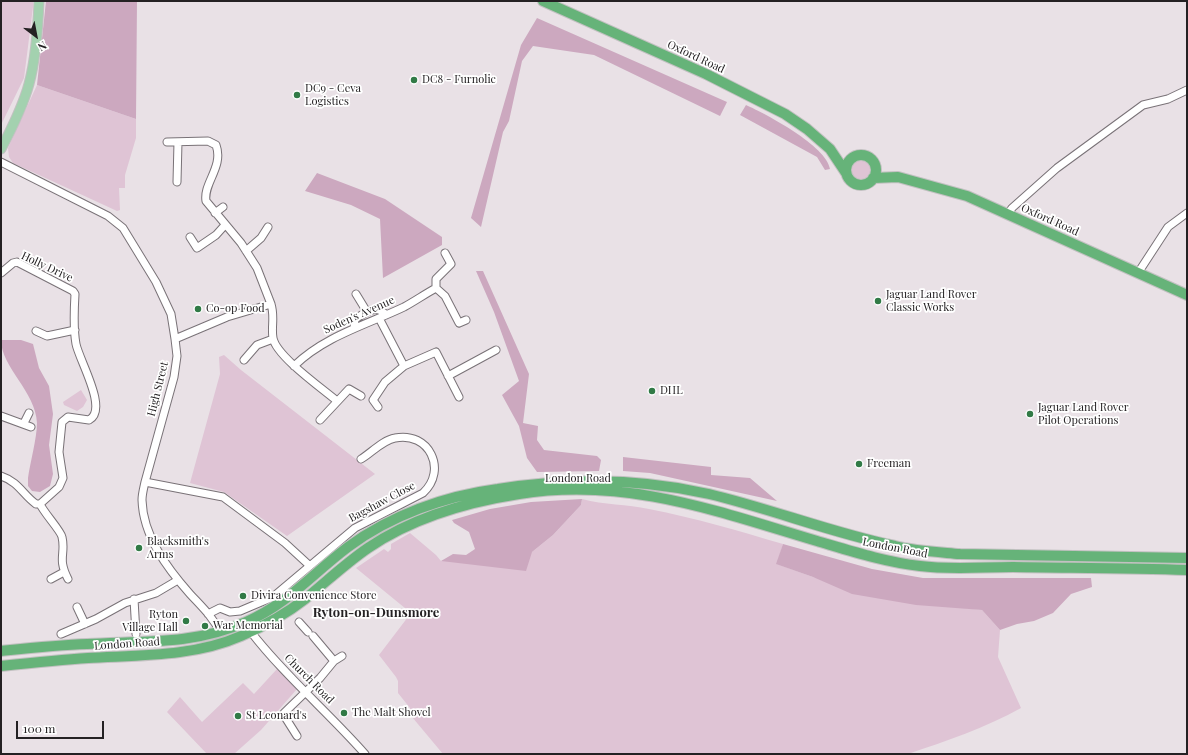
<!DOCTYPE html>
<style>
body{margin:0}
#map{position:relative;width:1188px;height:755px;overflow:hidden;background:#e9e1e6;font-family:"Playfair Display",serif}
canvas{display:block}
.frame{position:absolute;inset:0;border:2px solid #242123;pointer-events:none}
.north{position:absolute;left:16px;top:16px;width:40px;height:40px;-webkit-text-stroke:3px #fff;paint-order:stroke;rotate:148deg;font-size:11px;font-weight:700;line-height:16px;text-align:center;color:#242123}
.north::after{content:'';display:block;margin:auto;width:14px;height:18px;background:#242123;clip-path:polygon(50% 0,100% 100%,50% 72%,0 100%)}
.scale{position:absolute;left:16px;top:721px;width:88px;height:18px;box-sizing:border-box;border:2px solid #242123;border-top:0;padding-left:5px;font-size:12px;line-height:14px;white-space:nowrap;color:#242123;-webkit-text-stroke:3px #fff;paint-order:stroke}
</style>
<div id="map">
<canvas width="1188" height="755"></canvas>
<div class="frame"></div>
<div class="north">N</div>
<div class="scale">100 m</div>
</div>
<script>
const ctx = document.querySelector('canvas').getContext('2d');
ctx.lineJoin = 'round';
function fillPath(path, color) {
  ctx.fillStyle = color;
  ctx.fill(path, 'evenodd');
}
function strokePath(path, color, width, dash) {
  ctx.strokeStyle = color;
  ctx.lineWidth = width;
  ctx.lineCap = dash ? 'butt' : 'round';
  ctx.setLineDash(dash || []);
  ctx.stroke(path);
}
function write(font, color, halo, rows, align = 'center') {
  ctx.font = font + ' "Playfair Display",serif';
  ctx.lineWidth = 3.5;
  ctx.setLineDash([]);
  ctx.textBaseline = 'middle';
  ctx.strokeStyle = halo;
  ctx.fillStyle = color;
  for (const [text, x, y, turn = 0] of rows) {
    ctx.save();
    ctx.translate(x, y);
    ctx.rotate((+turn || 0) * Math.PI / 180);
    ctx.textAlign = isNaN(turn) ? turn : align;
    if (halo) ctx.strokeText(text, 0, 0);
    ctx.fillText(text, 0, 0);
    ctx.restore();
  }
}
fillPath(new Path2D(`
 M1 1H33V7L24 78 1 125Z
 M37 85 136 119V138L125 175V188H119L120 210 117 211 13 163 9 157 8 148Z
 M849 170a11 11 0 1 1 22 0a11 11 0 1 1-22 0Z
 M224 355 241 370 375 474 287 536 224 492 190 483 220 374 219 357Z
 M81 390 87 400 83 407 77 411 64 405 63 402Z
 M582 499C604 505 627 504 649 509 695 518 739 531 783 544L777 564 813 577 964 608 982 610 1000 630 998 657 1021 708C985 728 946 741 908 754H443L407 711 410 708 398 693V681L396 677 379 655 411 613 356 568 384 549 388 552 391 549V544L410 533 436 555 441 561 532 552 553 535 581 505Z
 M277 669 297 689 261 730 234 754H207L167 712 180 697 202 722 243 683 254 694Z`), '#dfc4d5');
fillPath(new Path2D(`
 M46 1H137L136 119 37 85Z
 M537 18 727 102 720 116 594 55 533 46 522 61 509 121 503 132 481 227 471 218 521 45Z
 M746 105C766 114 827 146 830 169L825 170 817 157 740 115Z
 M317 173 385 199 442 237V245L383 278 380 219 351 205 305 191Z
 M476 271H483L529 374 523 423 538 426 537 440 544 450 597 456 601 460 599 471 537 472 527 458 519 426 502 395 519 381 494 312Z
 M1 340H21L33 344 39 368 49 386 53 414 49 445 53 474 50 486 40 492 32 491 28 486V478C30 463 37 438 37 423 36 392 1 367 1 340Z
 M623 457 711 467V475L750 478 777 501 650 473 623 471Z
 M582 499 581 505 553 535 532 552 526 571 441 561 453 554 466 555 475 549 469 532 454 523 452 520 490 509 531 502Z
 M783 544 872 569 923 578H1091L1092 587 1071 594 1053 613 1034 621 1017 624 1000 630 982 610 916 605 852 594 813 577 776 564Z`), '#cca8bf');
const minor = new Path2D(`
 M167 142 208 141 216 145C224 167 203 183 206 201L241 243 257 268 271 304 227 317 175 339
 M1 162 108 216 123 228 156 282 171 314 175 339 177 356 174 377 145 482C144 487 142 494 142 500 143 536 167 568 190 594 201 606 213 617 220 632
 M177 182 178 142
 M215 213 223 207
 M1008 214 1012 208 1057 168 1143 105 1168 99 1187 90
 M190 237 197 248 216 235 225 225
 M246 251 261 238 268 227
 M445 253 451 264 436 279V288L445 296 459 323 466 320
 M1 273 13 263 17 262 73 291 75 294C74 311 73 328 76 344 79 360 109 410 89 420L68 417 62 422 59 452 63 478 59 487 40 504
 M1138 273 1168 227 1187 213
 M356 294 367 312
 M271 304C275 317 271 327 273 338 276 356 323 389 337 401
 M379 318 404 366
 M354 328 355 319C367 312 376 304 386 315
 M36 331 47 336 75 330
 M244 360 257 345 273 339
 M294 366C325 336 366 325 404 307 415 301 425 294 436 288
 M448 376 496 350
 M378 407 373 400 385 382 404 366 436 352 459 397
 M1 416 31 427
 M320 420 349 389 361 396
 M24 423 29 413
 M1 476C19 482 23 495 36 504H40
 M145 482 223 497 285 543 310 566
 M40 504C44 513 61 531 62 537 66 554 57 558 68 579
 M51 579 64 572
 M134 599 136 634
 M77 607 85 624
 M208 614 220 608 230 612 240 611 273 597 355 528 423 493C448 470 429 431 395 438 383 440 371 453 361 459
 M299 622 308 632
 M248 631 251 632C285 676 328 712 365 754
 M61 634 96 619 125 603 156 593 178 580
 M313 636 334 661
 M297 736 285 717 284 713 320 678 334 661 342 656`);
const major = new Path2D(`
 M1 149C12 128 23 106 29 84 36 58 38 28 39 1`);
const highway = new Path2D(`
 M543 1 706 74 785 114 807 129 830 149 846 173
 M846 170a15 15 0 1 1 30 0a15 15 0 1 1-30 0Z
 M873 178 898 177 967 196 1187 295
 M1 651C30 648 58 645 87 644 143 641 194 645 246 622 289 603 312 574 348 547 391 515 445 496 498 489 568 478 639 478 709 494 772 509 832 533 895 546 916 551 938 552 960 554L1187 558
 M1 666C30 663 59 660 88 658 139 655 193 657 241 636 264 626 286 614 305 599 326 582 346 563 368 548 412 518 467 502 519 494 626 477 716 511 817 541 851 551 885 562 920 566 950 570 982 567 1013 567 1071 568 1129 568 1187 570`);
strokePath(minor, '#797277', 9);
strokePath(major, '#c2c1c1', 11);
strokePath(highway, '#c2c1c1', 12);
strokePath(minor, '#fff', 7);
strokePath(major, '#a3d1af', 9);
strokePath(highway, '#66b379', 10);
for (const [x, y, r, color] of [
 [414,80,4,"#317a46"],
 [297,95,4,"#317a46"],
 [878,301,4,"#317a46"],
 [198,309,4,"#317a46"],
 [652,391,4,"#317a46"],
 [1030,414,4,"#317a46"],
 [859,464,4,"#317a46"],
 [139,548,4,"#317a46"],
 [243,596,4,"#317a46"],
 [186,621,4,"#317a46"],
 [205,626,4,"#317a46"],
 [344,713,4,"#317a46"],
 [238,716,4,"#317a46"]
]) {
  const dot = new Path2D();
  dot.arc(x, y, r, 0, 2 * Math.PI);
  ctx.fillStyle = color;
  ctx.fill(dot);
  strokePath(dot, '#fff', 1.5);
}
write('11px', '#242123', '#fff', [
 ["Oxford Road",696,57,25],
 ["Oxford Road",1050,220,24],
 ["Holly Drive",47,267,25],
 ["Soden's Avenue",359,315,-24],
 ["High Street",158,389,-76],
 ["London Road",578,479],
 ["Bagshaw Close",382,502,-28],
 ["London Road",895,548,11],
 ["London Road",127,644,-4],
 ["Church Road",309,679,45]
]);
write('11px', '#242123', '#fff', [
 ["DC8 - Furnolic",422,80],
 ["DC9 - Ceva",305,89],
 ["Logistics",305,102],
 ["Jaguar Land Rover",886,295],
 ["Classic Works",886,308],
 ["Co-op Food",206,309],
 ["DHL",660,391],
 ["Jaguar Land Rover",1038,408],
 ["Pilot Operations",1038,421],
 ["Freeman",867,464],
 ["Blacksmith's",147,542],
 ["Arms",147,555],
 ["Divira Convenience Store",251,596],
 ["Ryton",178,615,"right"],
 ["Village Hall",178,628,"right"],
 ["War Memorial",213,626],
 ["The Malt Shovel",352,713],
 ["St Leonard's",246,716]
], 'left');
write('bold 13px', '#242123', '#fff', [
 ["Ryton-on-Dunsmore",376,613]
]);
</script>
